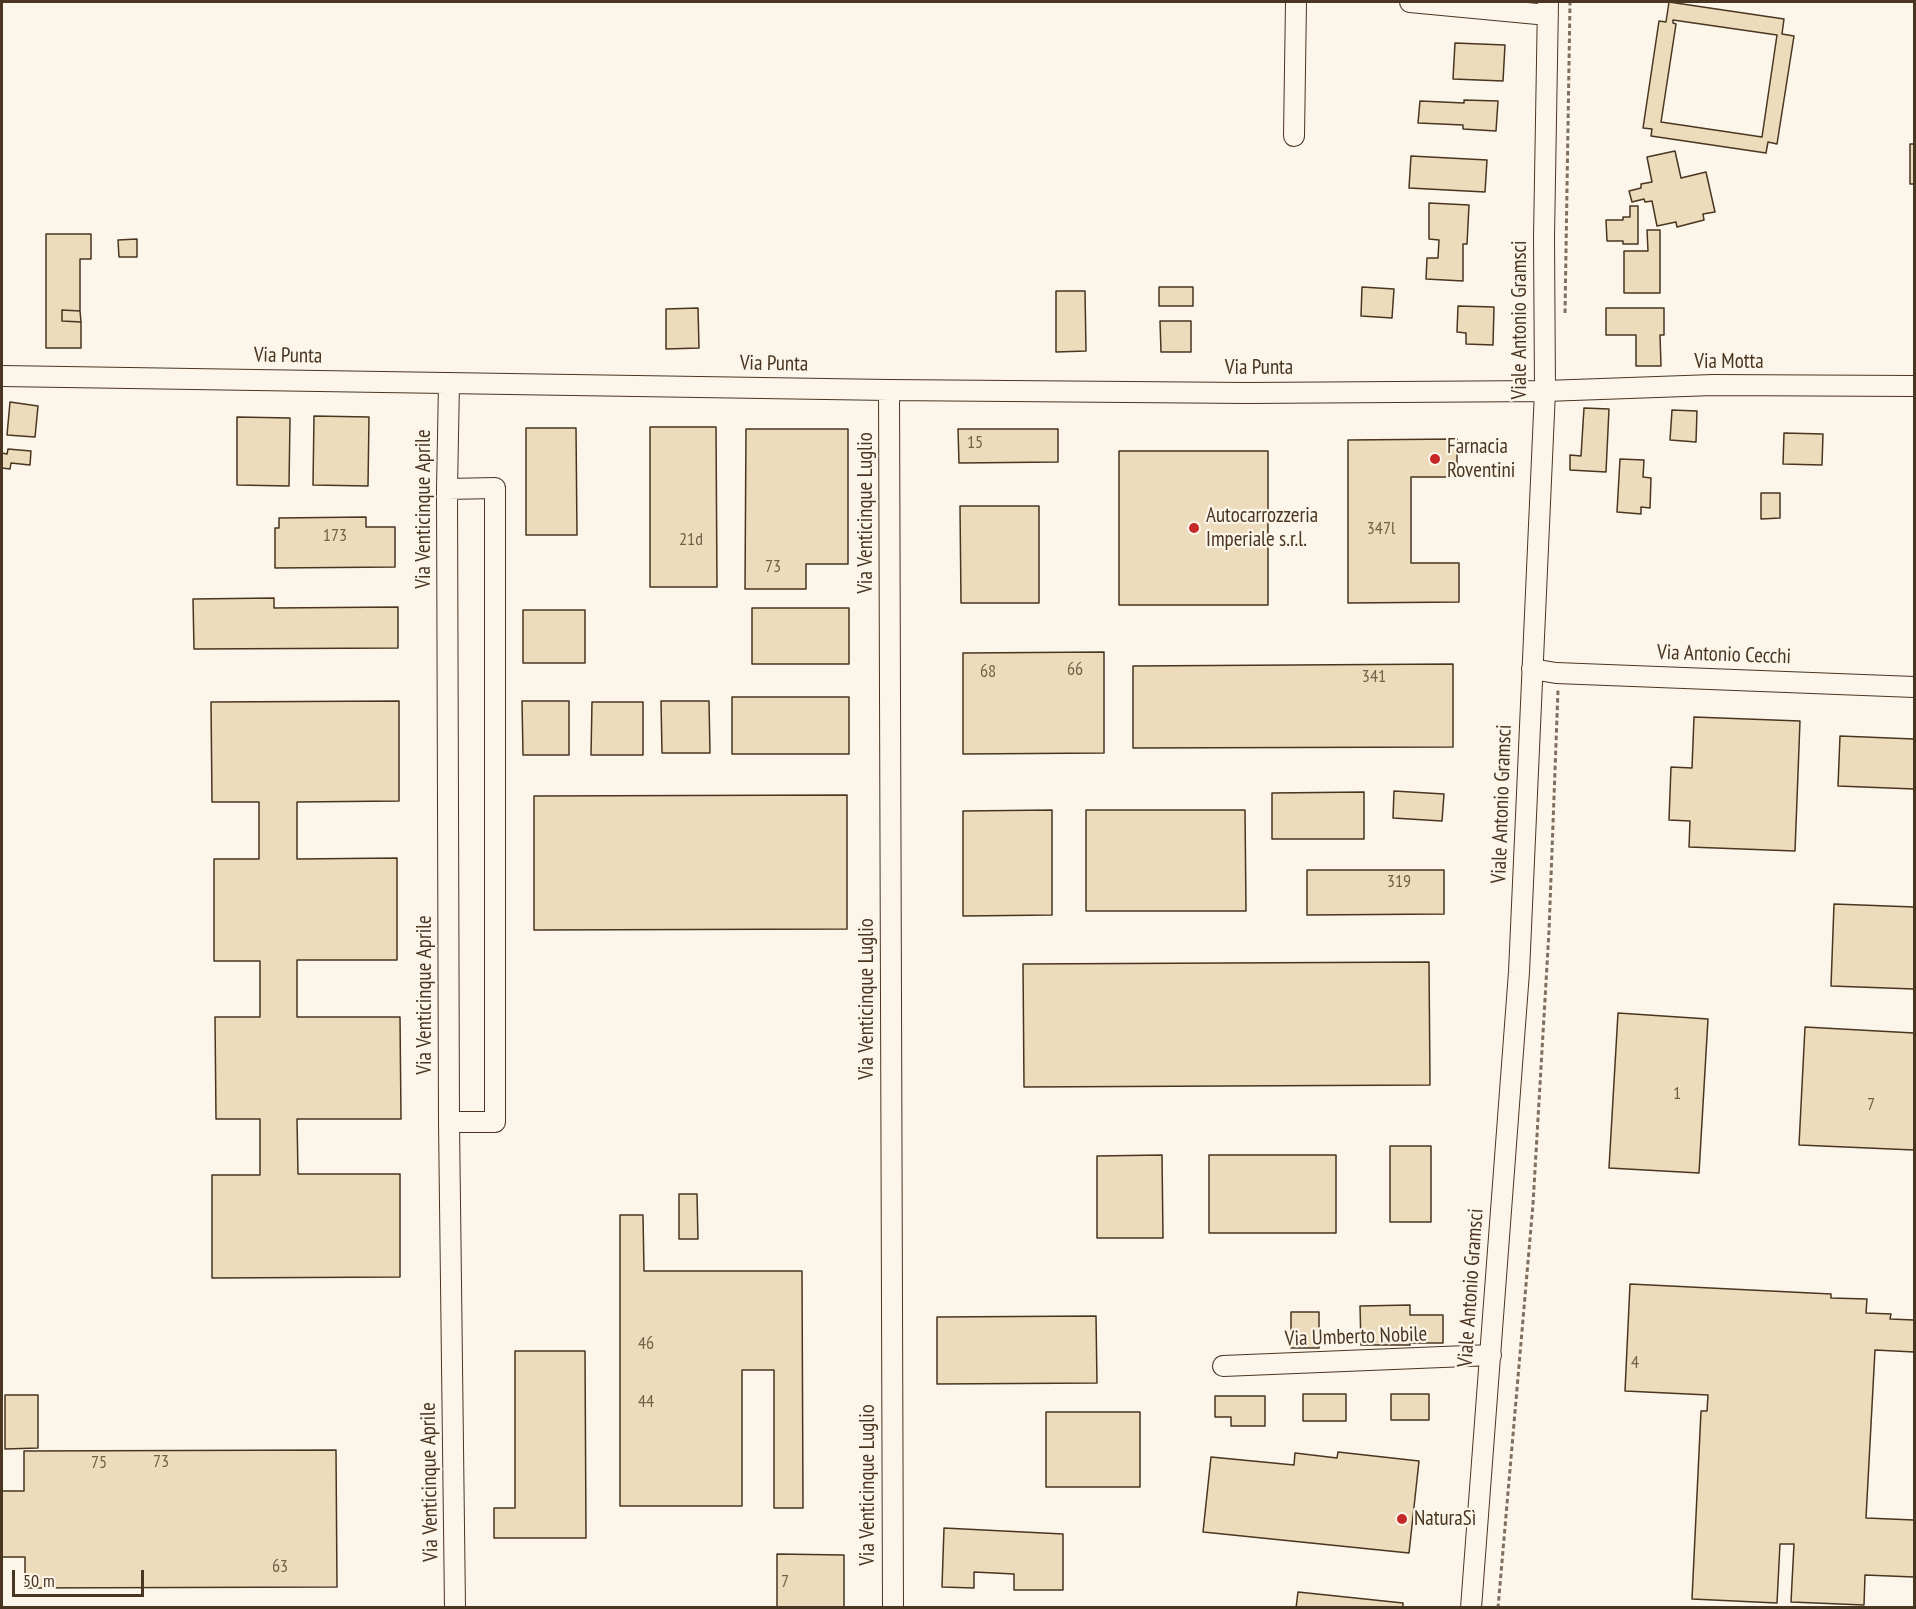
<!DOCTYPE html>
<meta charset="utf-8">
<style>
body{margin:0}
#map{position:relative;width:1916px;height:1609px;overflow:hidden;background:#fbf6e9;font-family:"PT Sans Narrow",sans-serif}
canvas{display:block}
.frame{position:absolute;inset:0;border:3px solid #4a3520;pointer-events:none}
.scale{position:absolute;left:12px;top:1570px;width:132px;height:27px;box-sizing:border-box;border:3px solid #4a3520;border-top:0;padding-left:8px;font-size:18px;line-height:21px;white-space:nowrap;color:#4a3520;-webkit-text-stroke:4px #fbf6e9;paint-order:stroke}
</style>
<div id="map">
<canvas width="1916" height="1609"></canvas>
<div class="frame"></div>
<div class="scale">50 m</div>
</div>
<script>
const ctx = document.querySelector('canvas').getContext('2d');
ctx.lineJoin = 'round';
function fillPath(path, color) {
  ctx.fillStyle = color;
  ctx.fill(path, 'evenodd');
}
function strokePath(path, color, width, dash) {
  ctx.strokeStyle = color;
  ctx.lineWidth = width;
  ctx.lineCap = dash ? 'butt' : 'round';
  ctx.setLineDash(dash || []);
  ctx.stroke(path);
}
function write(font, color, halo, rows, align = 'center') {
  ctx.font = font + ' "PT Sans Narrow",sans-serif';
  ctx.lineWidth = 4.5;
  ctx.setLineDash([]);
  ctx.textBaseline = 'middle';
  ctx.strokeStyle = halo;
  ctx.fillStyle = color;
  for (const [text, x, y, turn = 0] of rows) {
    ctx.save();
    ctx.translate(x, y);
    ctx.rotate((+turn || 0) * Math.PI / 180);
    ctx.textAlign = isNaN(turn) ? turn : align;
    if (halo) ctx.strokeText(text, 0, 0);
    ctx.fillText(text, 0, 0);
    ctx.restore();
  }
}
const building = new Path2D(`
 M1669 2 1784 19 1782 34 1794 36 1777 144 1768 142 1766 153 1651 136 1652 129 1643 128 1659 21 1666 22ZM1673 20 1777 35 1762 137 1661 122 1676 24 1673 23Z
 M1455 43 1505 45 1503 81 1453 79Z
 M1464 100 1498 101 1496 131 1463 129V125L1418 123 1420 101 1464 103Z
 M1910 144H1914V184H1910Z
 M1675 151 1681 178 1706 172 1715 212 1703 214 1704 220 1677 227 1676 222 1657 226 1652 201 1645 202 1644 199 1632 202 1629 191 1641 188V184L1652 182 1647 157Z
 M1411 156 1487 160 1485 192 1409 188Z
 M1429 203 1469 205 1467 244H1463V281L1426 279 1427 258H1438L1439 240 1429 239Z
 M1630 206H1638V244H1623V241H1607L1606 220H1623V217H1630Z
 M1647 230H1660V293H1624V251H1648Z
 M46 234H91V259H80V311L62 310V321L81 322V348H46Z
 M137 239V257H119L118 240Z
 M1159 287H1193V306H1159Z
 M1362 287 1394 289 1392 318 1361 316Z
 M1056 291H1085L1086 351 1056 352Z
 M1458 306 1494 307 1493 345 1466 344V333L1457 332Z
 M698 308 699 348 666 349V309Z
 M1606 308H1664V335H1660L1661 366H1636V335H1606Z
 M62 310 80 311 81 322 62 321Z
 M1160 321H1191V352H1161Z
 M10 402 38 406 35 437 7 435Z
 M1584 408 1609 409 1606 472 1570 470V455L1581 456Z
 M1672 410 1697 411 1696 442 1670 440Z
 M314 416 369 417 368 486 313 485Z
 M237 417 290 418 289 486 237 485Z
 M650 427H716L717 587H650Z
 M526 428H576L577 535H526Z
 M746 429H848V564H806V589H745Z
 M958 429H1058V462L959 463Z
 M1784 433 1823 434 1822 465 1783 464Z
 M1457 439V477H1411V563H1459V602L1348 603V440Z
 M8 449 31 451 30 465 11 463 10 469 2 468V453L7 454Z
 M1119 451H1268V605H1119Z
 M1620 459 1644 460 1643 477 1651 478 1650 508 1641 507V514L1617 512Z
 M1761 493H1780V518L1761 519Z
 M960 506H1039V603H961Z
 M366 517V527H395V567L275 568V528H279V518Z
 M274 598V608L398 607V648L194 649 193 599Z
 M752 608H849V664H752Z
 M523 610H585V663H523Z
 M1104 652V753L963 754V653Z
 M1453 664V747L1133 748V666Z
 M732 697H849V754H732Z
 M399 701V801L297 802V859L397 858V960H297V1017H400L401 1119H297L298 1174H400V1277L212 1278V1175H260V1119H216L215 1017H260V961H214V859H259V802H212L211 702Z
 M522 701H569V755H523Z
 M661 701H709L710 753H662Z
 M592 702H643V755H591Z
 M1694 717 1800 721 1795 851 1689 847 1690 821 1669 820 1671 767 1692 768Z
 M1840 736 1914 739V789L1838 786Z
 M1394 791 1444 794 1442 821 1393 818Z
 M1364 792V839H1272V793Z
 M847 795V929L534 930V796Z
 M1052 810V915L963 916V811Z
 M1086 810H1245L1246 911H1086Z
 M1307 870H1444V914L1307 915Z
 M1834 904 1914 907V989L1831 986Z
 M1429 962 1430 1085 1024 1087 1023 964Z
 M1618 1013 1708 1019 1699 1173 1609 1168Z
 M1805 1027 1914 1033V1150L1799 1145Z
 M1390 1146H1431V1222H1390Z
 M1162 1155 1163 1238H1097V1156Z
 M1209 1155H1336V1233H1209Z
 M679 1194H697L698 1239H679Z
 M620 1215H643L644 1271H802L803 1508H774V1370H742V1506H620Z
 M1630 1284 1831 1294V1298L1867 1299 1866 1313 1891 1314 1890 1319 1914 1320V1352L1875 1350 1866 1518 1914 1520V1577L1865 1575 1864 1605 1791 1602 1794 1544H1780L1777 1603 1692 1599 1701 1411H1707L1708 1395 1625 1391Z
 M1410 1305V1315H1443V1343H1410V1345H1361L1360 1306Z
 M1291 1312H1319V1348H1291Z
 M1096 1316 1097 1383 937 1384V1317Z
 M515 1351H585L586 1538H494V1508H515Z
 M1303 1394H1346V1421H1303Z
 M1391 1394H1429V1420H1391Z
 M5 1395H38V1448L5 1449Z
 M1215 1396H1265V1426H1231V1417H1215Z
 M1046 1412H1140V1487H1046Z
 M336 1450 337 1587 25 1588V1557H2V1491H24V1451Z
 M1338 1452 1419 1461 1409 1553 1203 1532 1211 1457 1294 1465 1295 1453 1337 1458Z
 M944 1528 1063 1534V1590H1014V1574L974 1572V1588L942 1587Z
 M777 1554 844 1555V1608H777Z
 M1298 1592 1403 1603V1608H1296Z`);
fillPath(building, '#ecdcbc');
strokePath(building, '#4a3520', 1.5);
const minor = new Path2D(`
 M1410 2 1548 15
 M1294 136 1296 2
 M2 376 889 390 1247 393 1545 391 1713 385 1914 386
 M449 383 447 489 449 1122 455 1608
 M889 390 893 1608
 M447 489 495 488V1122H449
 M1532 669 1556 673 1914 687
 M1223 1366 1491 1355
 M1471 1608 1519 972 1545 391 1544 237 1548 2`);
strokePath(minor, '#4a3520', 22);
strokePath(new Path2D(`
 M1565 313 1570 2
 M1498 1608 1533 1204 1549 931 1558 690`), '#7f6f5c', 3, [4.5, 3]);
strokePath(minor, '#fbf6e9', 20);
for (const [x, y, r, color] of [
 [1435,459,6,"#c62828"],
 [1194,528,6,"#c62828"],
 [1402,1519,6,"#c62828"]
]) {
  const dot = new Path2D();
  dot.arc(x, y, r, 0, 2 * Math.PI);
  ctx.fillStyle = color;
  ctx.fill(dot);
  strokePath(dot, '#fbf6e9', 2);
}
write('18px', '#725f47', null, [
 ["15",975,443],
 ["347l",1381,529],
 ["173",335,536],
 ["21d",691,540],
 ["73",773,567],
 ["66",1075,670],
 ["68",988,672],
 ["341",1374,677],
 ["319",1399,882],
 ["1",1677,1094],
 ["7",1871,1105],
 ["46",646,1344],
 ["4",1635,1363],
 ["44",646,1402],
 ["73",161,1462],
 ["75",99,1463],
 ["63",280,1567],
 ["7",785,1582]
]);
write('21px', '#4a3520', '#fbf6e9', [
 ["Viale Antonio Gramsci",1520,320,-90],
 ["Via Punta",288,356,1],
 ["Via Motta",1729,362],
 ["Via Punta",774,364,1],
 ["Via Punta",1259,368],
 ["Via Venticinque Aprile",424,509,-90],
 ["Via Venticinque Luglio",866,513,-90],
 ["Via Antonio Cecchi",1724,655,2],
 ["Viale Antonio Gramsci",1502,804,-88],
 ["Via Venticinque Aprile",425,995,-90],
 ["Via Venticinque Luglio",867,999,-90],
 ["Viale Antonio Gramsci",1471,1288,-86],
 ["Via Umberto Nobile",1356,1337,-2],
 ["Via Venticinque Aprile",430,1482,-91],
 ["Via Venticinque Luglio",868,1485,-90]
]);
write('21px', '#4a3520', '#fbf6e9', [
 ["Farnacia",1447,447],
 ["Roventini",1447,471],
 ["Autocarrozzeria",1206,516],
 ["Imperiale s.r.l.",1206,540],
 ["NaturaSì",1414,1519]
], 'left');
</script>
